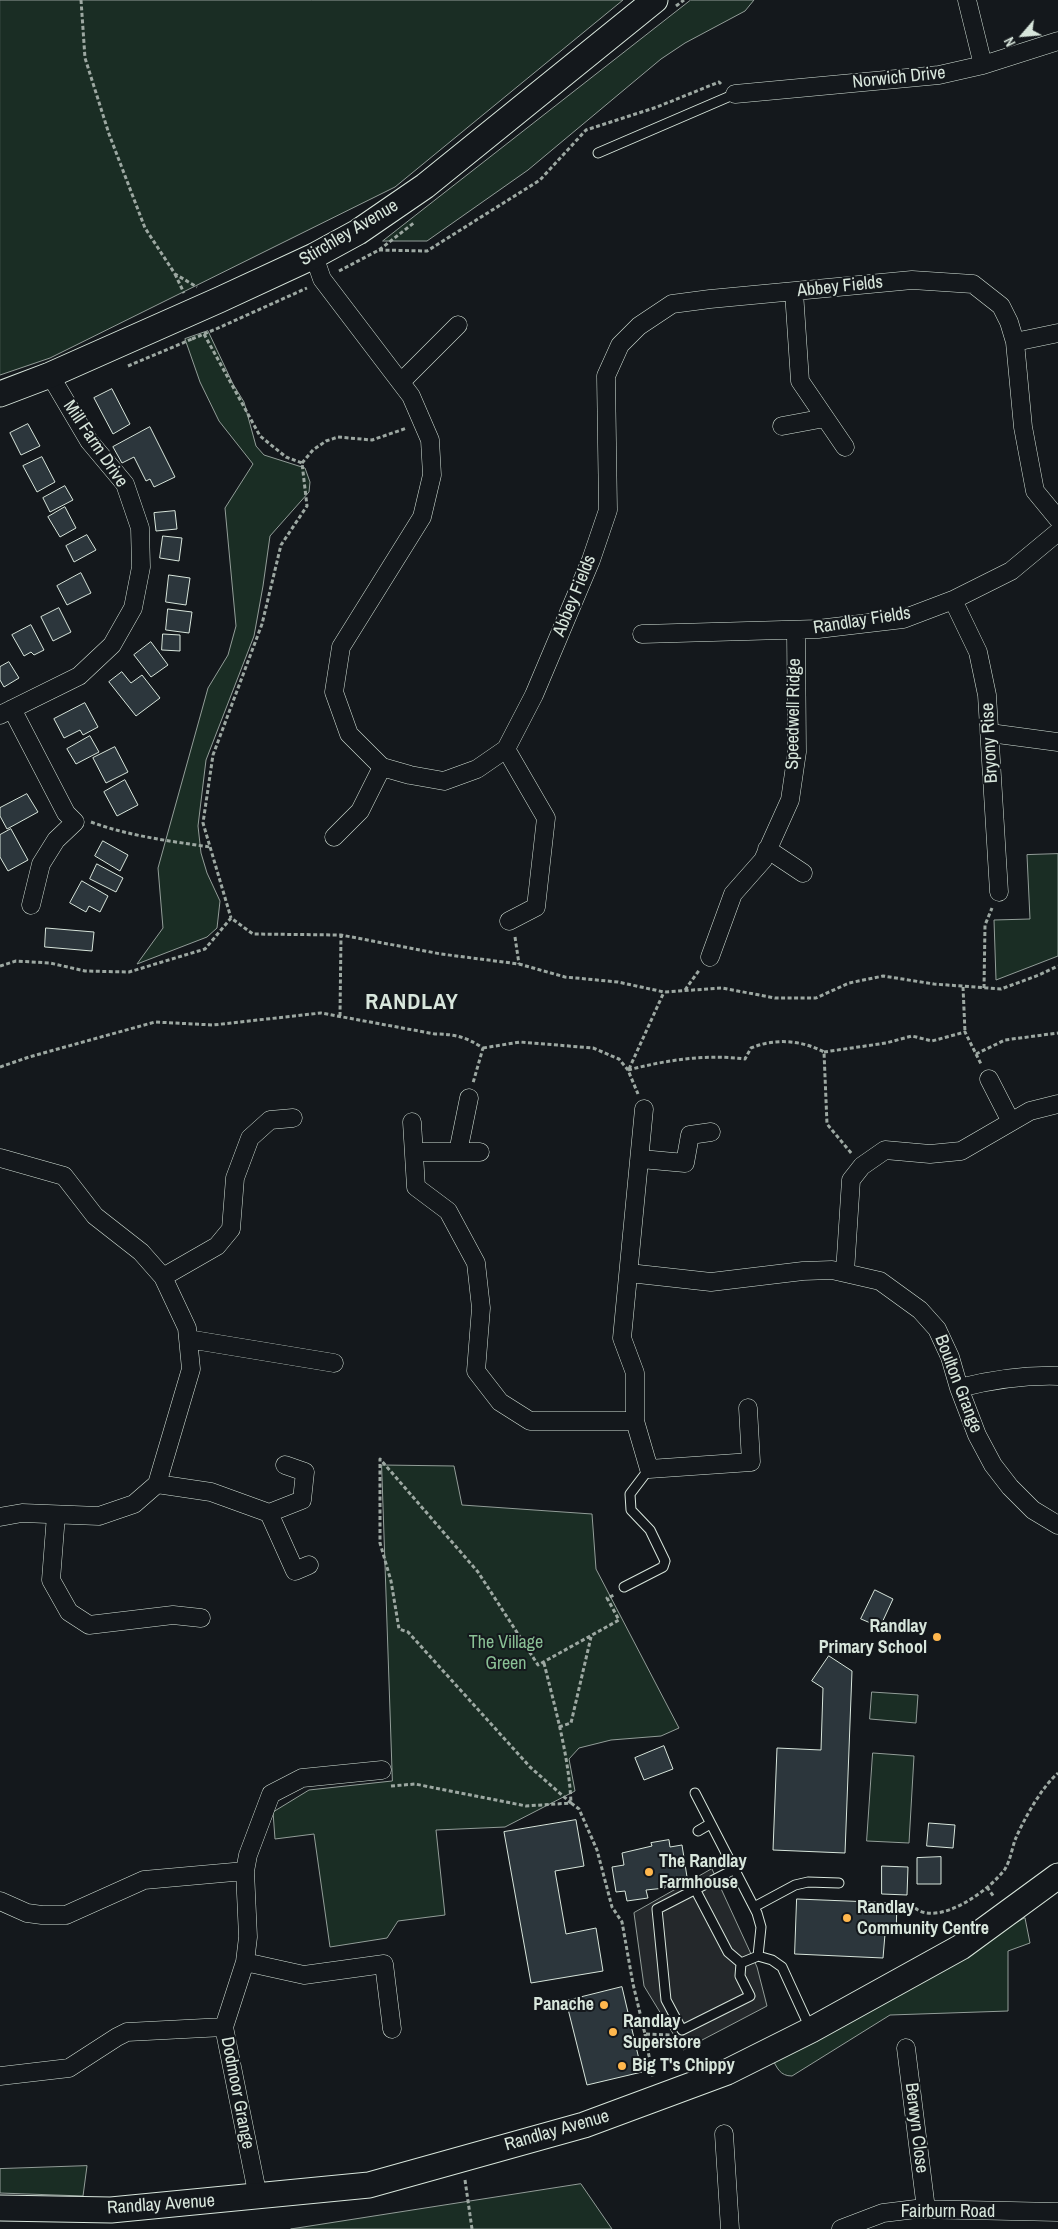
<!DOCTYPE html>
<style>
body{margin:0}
#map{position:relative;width:1058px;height:2229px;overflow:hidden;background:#14181c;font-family:"Archivo Narrow",sans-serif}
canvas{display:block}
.north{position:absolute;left:998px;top:10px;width:50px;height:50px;-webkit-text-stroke:4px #14181c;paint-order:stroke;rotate:243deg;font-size:14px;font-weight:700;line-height:20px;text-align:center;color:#d8e6dc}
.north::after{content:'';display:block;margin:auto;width:18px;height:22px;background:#d8e6dc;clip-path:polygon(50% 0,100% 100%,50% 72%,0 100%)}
</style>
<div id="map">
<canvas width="1058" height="2229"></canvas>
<div class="north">N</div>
</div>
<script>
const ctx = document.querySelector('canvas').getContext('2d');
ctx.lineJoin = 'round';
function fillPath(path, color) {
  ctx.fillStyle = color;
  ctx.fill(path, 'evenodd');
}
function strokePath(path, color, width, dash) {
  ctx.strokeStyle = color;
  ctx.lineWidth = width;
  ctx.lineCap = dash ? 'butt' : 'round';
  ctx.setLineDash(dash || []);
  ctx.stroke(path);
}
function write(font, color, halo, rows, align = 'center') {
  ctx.font = font + ' "Archivo Narrow",sans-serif';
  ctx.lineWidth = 4;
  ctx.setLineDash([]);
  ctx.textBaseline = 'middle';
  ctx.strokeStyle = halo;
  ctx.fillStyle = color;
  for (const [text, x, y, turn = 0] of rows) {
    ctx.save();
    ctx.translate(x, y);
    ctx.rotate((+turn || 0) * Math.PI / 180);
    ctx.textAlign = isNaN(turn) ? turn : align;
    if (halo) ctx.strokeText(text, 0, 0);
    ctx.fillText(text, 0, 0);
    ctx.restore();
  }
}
const green = new Path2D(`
 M0 0H623L395 187 50 358 0 375Z
 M691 0H754L745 11 685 43 661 59 528 170 427 241H383Z
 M208 331 233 384 244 402 256 446 264 455 305 468 310 482 309 492 270 536 263 586 254 636 206 760 198 826 201 853 207 873 220 901 217 928 207 937 137 964 163 928 158 868 208 688 228 655 236 626 225 508 253 464 219 421 200 382 185 339Z
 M1058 854V956L996 980 994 920 1030 919 1027 855Z
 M382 1465 454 1466 462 1505 592 1514 596 1569 679 1728 661 1736 611 1740 579 1748 569 1759 575 1791 505 1827 436 1830 445 1915 398 1921 387 1938 330 1947 314 1834 275 1839 273 1812 309 1790 392 1781Z
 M872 1692 918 1695 916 1723 870 1719Z
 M873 1753 914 1756 909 1843 867 1841Z
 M1025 1918 1030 1943 1008 1951V2011L890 2015 792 2076C780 2076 777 2068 772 2058Z
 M87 2166 83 2196 0 2193V2169Z
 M581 2184 612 2229H291Z`);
fillPath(green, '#1a2d24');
strokePath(green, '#939e99', 1);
const parking = new Path2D(`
 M712 1869 757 1967 767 2006 683 2050 644 1986 634 1913Z`);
fillPath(parking, '#24282b');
strokePath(parking, '#939e99', 1);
const building = new Path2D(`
 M112 389 130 424 113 434 94 398Z
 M28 424 40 446 21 455 10 433Z
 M150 427 175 477 154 487 150 479 146 481 134 457 122 463 113 447Z
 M42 457 55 482 37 492 23 466Z
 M65 486 73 500 50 512 43 498Z
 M65 507 76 528 60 537 48 517Z
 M175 511 177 529 156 531 154 513Z
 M87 535 96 550 74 562 66 546Z
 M163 536 182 538 179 561 160 558Z
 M81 573 91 593 67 605 57 586Z
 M169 575 190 578 186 605 166 602Z
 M59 608 71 632 53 641 41 617Z
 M168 609 192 612 189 633 166 630Z
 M31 625 44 650 34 655 31 652 24 656 12 635Z
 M163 634 180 635V651L162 650Z
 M151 642 168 665 151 677 134 655Z
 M9 662 19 678 4 687 0 680V667Z
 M122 672 131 683 142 675 160 698 136 716 109 682Z
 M85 703 98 727 83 735 80 730 64 738 54 719Z
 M90 736 99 752 76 764 67 749Z
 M115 747 128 772 106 783 93 758Z
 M125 780 138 805 117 816 104 792Z
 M27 794 38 812 7 829 0 816V808Z
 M11 829 28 860 8 871 0 857V835Z
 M103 841 128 855 120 871 95 856Z
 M97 864 123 878 116 892 90 879Z
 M82 881 108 896 100 912 89 906 86 912 70 903Z
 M46 928 94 932 92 951 45 947Z
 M875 1590 893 1599 880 1627 861 1619Z
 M829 1656 852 1671 845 1853 773 1850 777 1748 821 1750 823 1688 812 1681Z
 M664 1746 673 1769 644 1780 635 1758Z
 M576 1820 584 1866 555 1871 566 1934 596 1928 603 1971 531 1983 504 1832Z
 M929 1823 955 1825 953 1848 927 1846Z
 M669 1840 670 1847 682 1845 687 1877 673 1879V1884L665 1885V1888L646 1890 648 1898 627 1901 625 1891 616 1892 612 1867 624 1865 622 1853 652 1846 651 1843Z
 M941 1857V1884H917V1858Z
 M882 1866 908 1867 907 1895 882 1894Z
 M797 1899 897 1903 896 1934H885L883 1958 795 1954Z
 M622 1987 642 2072 587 2085 566 2001Z`);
fillPath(building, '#2c363c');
strokePath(building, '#d8e6dc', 1);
const lane = new Path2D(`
 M598 153 735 94
 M624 1587 663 1567 665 1561 650 1530 631 1510 630 1494 649 1469
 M695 1793 757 1913 761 1927 758 1956
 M698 1831 710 1824
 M735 1869 657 1909 666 2000 682 2030 750 1996 740 1976 741 1963
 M695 1889 728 1952 741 1963
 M754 1907 795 1885 808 1882 839 1883
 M741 1963 758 1956 772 1960 782 1967 810 2028`);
const street = new Path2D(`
 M967 0 983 65
 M735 94 939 75 983 65 1058 41
 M314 256 322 279 411 396 430 440 432 475 422 517 341 647 334 692 349 734 382 767 410 775 444 781 477 769 506 749 534 695 591 560 608 510 606 376 620 345 639 326 672 304 710 299 912 280 973 284 1001 306 1009 322 1015 342 1023 427 1035 491 1058 519
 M794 292 800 381 845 447
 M1015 342 1058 333
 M401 382 458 325
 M782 426 825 418
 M953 600 978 652 987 695 999 892
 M642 634 818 629 903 619 953 600 1011 571 1058 532
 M12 709 66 813 75 822 56 840 41 864 31 905
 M0 715 79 676 112 645 133 608 141 567 140 528 125 484 89 441 50 375
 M990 733 1058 742
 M506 749 546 818 536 907 509 921
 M334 837 360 811 382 767
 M767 849 803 873
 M710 957 733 894 763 860 790 800 797 752 796 630
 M989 1079 1010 1120
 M644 1109 622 1338 635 1373V1421L649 1469 751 1462 748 1408
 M412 1122 416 1187 448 1211 476 1263 481 1308 476 1371 500 1402 530 1421H635
 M414 1152H480
 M458 1152 469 1098
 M0 1158 64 1176 95 1216 141 1252 163 1277 187 1328 191 1369 157 1484 134 1504 99 1516 22 1513 0 1517
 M641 1159 685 1163 690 1135 711 1132
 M845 1272 851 1180 862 1166 885 1150 930 1154 961 1151 1030 1111 1058 1104
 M629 1273 711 1282 803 1271 832 1270 880 1281 920 1310 937 1329 950 1357 959 1388 977 1435 993 1465 1010 1487 1033 1510 1058 1525
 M163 1277 217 1246 231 1229 235 1178 250 1138 270 1120 293 1118
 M188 1339 334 1363
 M959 1388C991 1380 1025 1375 1058 1376
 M157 1484 211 1492 269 1513 302 1500 305 1472 285 1465
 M269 1513 295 1571 309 1565
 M56 1515 51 1580 69 1612 89 1625 173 1615 201 1618
 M0 1901 27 1913 42 1915H66L144 1880 245 1871
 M245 1962 304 1975 384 1964 392 2029
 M906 2048 926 2209
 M0 2076 69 2068 117 2037 127 2032 224 2027
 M724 2134 730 2229
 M258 2197 224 2027 245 1962 248 1937 245 1871 248 1855 271 1794 302 1778 382 1770
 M841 2229 883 2213 916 2209 1058 2212`);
const secondary = new Path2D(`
 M0 394 50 375 219 300 314 256 358 232 425 186 655 0
 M0 2208 111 2210 369 2185 584 2125 727 2072 811 2030 961 1947 1058 1876`);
strokePath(lane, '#d8e6dc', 11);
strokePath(street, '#d8e6dc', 19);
strokePath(secondary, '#d8e6dc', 27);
strokePath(new Path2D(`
 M81 0 85 58 109 134 145 228 175 274 197 287
 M676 6 684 0
 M379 250 427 251 540 180 586 130 657 107 719 82 721 84
 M339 271 379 250 415 222
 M175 274 184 293
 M216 329 307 288
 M204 334 260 436 286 457 302 463 307 506 281 545 262 624 213 755 203 823 231 918
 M128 366 192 339
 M302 463 313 450 326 441 338 437 372 440 407 428
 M91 822C129 836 169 841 210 847
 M515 937 519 964
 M0 966 16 961 50 963 85 971 129 972 205 949 231 918 253 934 341 935 441 954 519 964 565 977 618 982 664 992 722 988 775 998H816L849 983 883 976 934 984 1001 989 1039 975 1058 966
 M963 987 965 1032
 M984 988 985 925 992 908
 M685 990 700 969
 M340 1016 341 935
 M483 1048 520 1042 593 1048 619 1059 628 1070 638 1094
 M824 1052 886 1043 912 1036 932 1041 965 1032 981 1064
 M976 1054 1005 1040 1058 1033
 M0 1067 29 1057 155 1022 213 1025 321 1013 435 1034C455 1034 466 1037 483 1048L473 1083
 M629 1069 664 992
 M628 1070C667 1060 705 1054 745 1059L751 1048C775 1038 801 1040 824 1052L827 1124 852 1154
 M544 1663C555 1708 569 1756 571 1803L579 1809 597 1850 612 1907 622 1922 633 1984 645 2034 670 2035
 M559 1727 571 1723 591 1637
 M391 1786 415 1784 526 1806 571 1803 530 1767 408 1632 399 1629 391 1581 380 1543V1459L478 1572 538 1665 619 1620 607 1598 614 1595
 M987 1887 994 1897
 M915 1908C939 1927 990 1890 1005 1869 1010 1861 1012 1849 1015 1840 1024 1819 1041 1788 1058 1773
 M645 2034 653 2078
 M465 2180 472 2229`), '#9da8a2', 3, [4, 2.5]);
strokePath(lane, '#14181c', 9);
strokePath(street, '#14181c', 18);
strokePath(secondary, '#14181c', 25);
strokePath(new Path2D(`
 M192 339 216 329`), '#9da8a2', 3, [4, 2.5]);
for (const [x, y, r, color] of [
 [937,1637,5,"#ffb74d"],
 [649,1872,5,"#ffb74d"],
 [847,1918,5,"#ffb74d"],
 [604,2005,5,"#ffb74d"],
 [613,2032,5,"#ffb74d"],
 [622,2066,5,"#ffb74d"]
]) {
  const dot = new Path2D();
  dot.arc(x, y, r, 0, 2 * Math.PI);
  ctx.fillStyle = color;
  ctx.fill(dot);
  strokePath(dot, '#14181c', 2);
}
write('18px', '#d8e6dc', '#14181c', [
 ["Norwich Drive",899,78,-6],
 ["Stirchley Avenue",349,233,-31],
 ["Abbey Fields",840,287,-6],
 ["Mill Farm Drive",95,444,56],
 ["Abbey Fields",575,596,-68],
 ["Randlay Fields",862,621,-9],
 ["Speedwell Ridge",794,714,-89],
 ["Bryony Rise",990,743,-93],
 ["Boulton Grange",958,1384,69],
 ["Dodmoor Grange",237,2093,79],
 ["Berwyn Close",916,2128,83],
 ["Randlay Avenue",557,2131,-16],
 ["Randlay Avenue",161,2205,-4],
 ["Fairburn Road",948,2212]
]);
write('bold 18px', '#d8e6dc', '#14181c', [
 ["Randlay",927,1627,"right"],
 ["Primary School",927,1648,"right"],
 ["The Randlay",659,1862],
 ["Farmhouse",659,1883],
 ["Randlay",857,1908],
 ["Community Centre",857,1929],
 ["Panache",594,2005,"right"],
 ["Randlay",623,2022],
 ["Superstore",623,2043],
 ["Big T's Chippy",632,2066]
], 'left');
write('18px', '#8ac095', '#14181c', [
 ["The Village",506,1643],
 ["Green",506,1664]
]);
ctx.letterSpacing = '1px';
write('bold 22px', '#d8e6dc', '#14181c', [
 ["RANDLAY",412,1003]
]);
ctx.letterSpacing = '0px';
</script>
